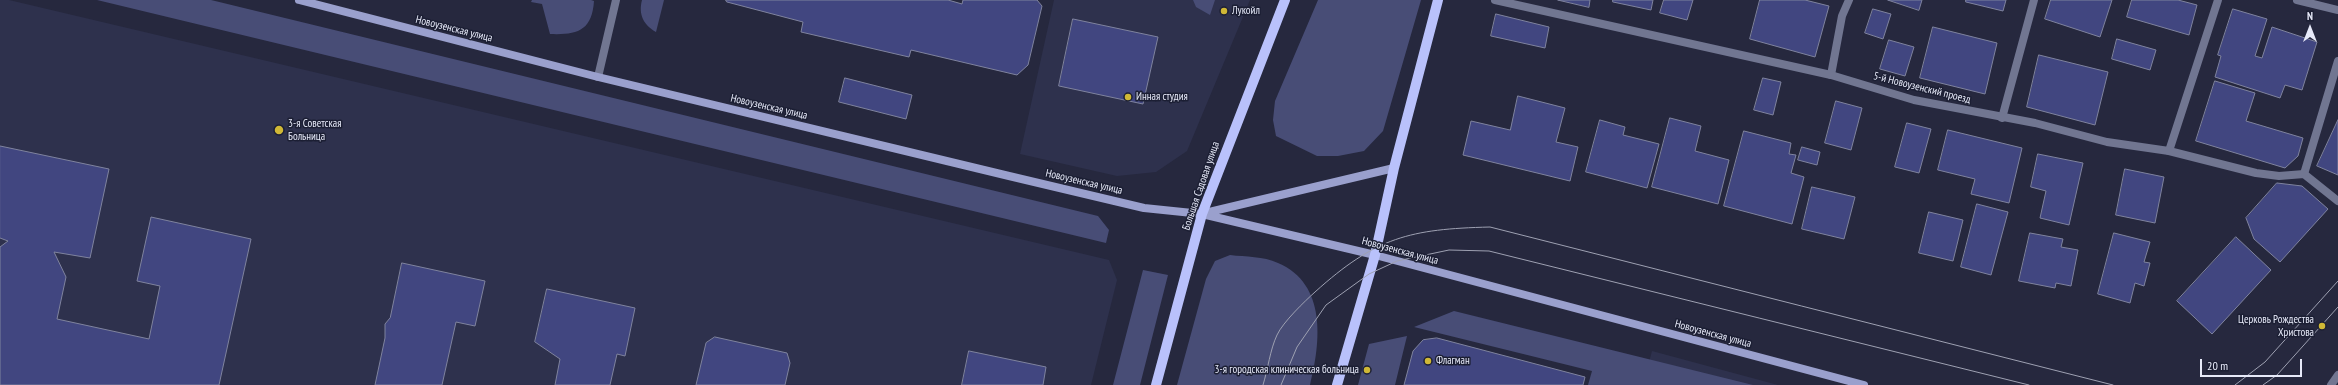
<!DOCTYPE html>
<meta charset="utf-8">
<style>
body{margin:0}
#map{position:relative;width:2338px;height:385px;overflow:hidden;background:#26283e;font-family:"PT Sans Narrow",sans-serif}
canvas{display:block}
.north{position:absolute;left:2290px;top:8px;width:40px;height:40px;-webkit-text-stroke:3px #1c1f34;paint-order:stroke;rotate:0deg;font-size:11px;font-weight:700;line-height:16px;text-align:center;color:#e7eaf9}
.north::after{content:'';display:block;margin:auto;width:14px;height:18px;background:#e7eaf9;clip-path:polygon(50% 0,100% 100%,50% 72%,0 100%)}
.scale{position:absolute;left:2200px;top:359px;width:102px;height:18px;box-sizing:border-box;border:2px solid #e7eaf9;border-top:0;padding-left:5px;font-size:12px;line-height:14px;white-space:nowrap;color:#e7eaf9;-webkit-text-stroke:3px #1c1f34;paint-order:stroke}
</style>
<div id="map">
<canvas width="2338" height="385"></canvas>
<div class="north">N</div>
<div class="scale">20 m</div>
</div>
<script>
const ctx = document.querySelector('canvas').getContext('2d');
ctx.lineJoin = 'round';
function fillPath(path, color) {
  ctx.fillStyle = color;
  ctx.fill(path, 'evenodd');
}
function strokePath(path, color, width, dash) {
  ctx.strokeStyle = color;
  ctx.lineWidth = width;
  ctx.lineCap = dash ? 'butt' : 'round';
  ctx.setLineDash(dash || []);
  ctx.stroke(path);
}
function write(font, color, halo, rows, align = 'center') {
  ctx.font = font + ' "PT Sans Narrow",sans-serif';
  ctx.lineWidth = 3;
  ctx.setLineDash([]);
  ctx.textBaseline = 'middle';
  ctx.strokeStyle = halo;
  ctx.fillStyle = color;
  for (const [text, x, y, turn = 0] of rows) {
    ctx.save();
    ctx.translate(x, y);
    ctx.rotate((+turn || 0) * Math.PI / 180);
    ctx.textAlign = isNaN(turn) ? turn : align;
    if (halo) ctx.strokeText(text, 0, 0);
    ctx.fillText(text, 0, 0);
    ctx.restore();
  }
}
fillPath(new Path2D(`
 M0 0H9L1109 260 1117 280 1091 385H0Z
 M1054 0H1250L1187 151 1156 172 1117 176 1020 154Z
 M1652 351 1778 385H1643Z`), '#2e314d');
fillPath(new Path2D(`
 M97 0H211L1098 216 1109 230 1106 243Z
 M532 0H591L594 1C592 31 577 35 550 34L542 4 531 2Z
 M642 0H664L656 32C644 25 638 15 642 0Z
 M1193 0H1215L1210 15 1196 7Z
 M1318 0H1421L1383 131 1364 151 1338 156H1317L1276 136 1273 120 1275 101Z
 M1230 255C1246 257 1263 256 1278 263 1327 284 1321 342 1310 385H1177L1206 279 1215 261Z
 M1143 270 1168 275 1140 385H1113Z
 M1454 311 1753 385H1588L1592 371 1414 327Z
 M1407 336 1395 385H1358L1369 344Z`), '#484d76');
const building = new Path2D(`
 M726 0H948L962 4 963 0H1037L1042 6 1028 65 1017 75 911 50 909 57 801 32 803 22 727 2Z
 M1558 0H1590L1589 7Z
 M1613 0H1653L1651 10 1613 2Z
 M1664 0H1693L1687 20 1660 13Z
 M1760 0H1805L1829 6 1815 57 1750 39Z
 M1888 0H1922L1919 10Z
 M1966 0H2006L2003 11 1966 2Z
 M2051 0H2112L2100 37 2045 19Z
 M2132 0H2178L2197 5 2189 35 2127 17Z
 M1873 9 1891 14 1883 39 1865 33Z
 M2233 9 2267 19 2255 56 2262 58 2272 27 2317 42 2302 90 2285 85 2280 98 2215 77 2221 56 2218 55Z
 M1496 14 1549 27 1545 48 1491 36Z
 M1073 19 1158 37 1143 104 1059 86Z
 M1933 27 1997 43 1985 94 1920 78Z
 M2117 39 2156 50 2150 70 2112 59Z
 M1889 40 1914 47 1905 76 1880 69Z
 M2039 55 2108 72 2095 125 2027 107Z
 M845 78 912 95 906 119 839 102Z
 M1763 78 1781 82 1773 115 1754 110Z
 M2215 81 2255 93 2246 121 2303 138 2298 156 2285 168 2196 141Z
 M1518 96 1565 108 1556 142 1578 147 1570 181 1463 155 1471 121 1510 130Z
 M1836 101 1862 108 1851 150 1825 143Z
 M1670 118 1701 126 1695 151 1729 160 1718 204 1652 187Z
 M1600 120 1625 127 1623 135 1659 144 1647 188 1586 172Z
 M2338 120V175L2317 166Z
 M1907 123 1931 129 1919 173 1895 167Z
 M1948 130 2022 148 2009 203 1971 194 1975 179 1938 170Z
 M1744 131 1791 143 1789 154 1796 155 1791 173 1804 177 1792 224 1724 206Z
 M0 146 109 169 90 258 54 252 66 277 57 319 149 339 160 286 137 281 151 217 251 239 219 385H0V247L8 241 0 238Z
 M1802 147 1820 152 1817 165 1798 160Z
 M2038 154 2083 163 2069 225 2040 218 2046 191 2031 187Z
 M2125 169 2164 177 2155 223 2116 215Z
 M2277 183 2302 186 2328 209 2280 262 2254 239 2246 218Z
 M1812 187 1855 197 1844 239 1802 229Z
 M1977 204 2008 212 1991 275 1961 267Z
 M1929 212 1963 220 1953 261 1919 253Z
 M2030 233 2063 239 2061 247 2078 250 2071 286 2056 283 2055 288 2019 281Z
 M2114 233 2150 242 2144 262 2150 263 2144 286 2135 283 2130 303 2098 294Z
 M2236 237 2271 270 2212 334 2177 301Z
 M402 263 485 281 475 326 456 322 442 385H375L385 338V324L390 318Z
 M547 289 635 308 625 356 617 354 610 385H555L560 359 535 342Z
 M715 337 787 353 790 363 785 385H696L706 343Z
 M1437 338 1585 377 1583 385H1404L1413 351 1423 340Z
 M969 351 1046 367 1043 385H962Z`);
fillPath(building, '#414680');
strokePath(building, '#7f839e', 1);
strokePath(new Path2D(`
 M1831 75 1842 16 1849 0
 M598 77 616 0
 M2002 118 2034 0
 M2169 151 2218 0
 M2304 174 2338 61`), '#717691', 8);
strokePath(new Path2D(`
 M1495 0 1831 75 1914 100 2035 123 2107 142 2169 151 2256 173 2279 176 2304 174 2338 201
 M2297 0 2338 10
 M2331 385 2338 375`), '#717691', 8);
strokePath(new Path2D(`
 M299 0 598 77 1009 176 1144 208 1202 214 1375 255 1864 385
 M1205 213 1394 168`), '#9aa0cd', 8);
strokePath(new Path2D(`
 M1156 385 1202 214 1285 0
 M1337 385 1375 255 1394 168 1438 0`), '#b9c1fb', 10);
strokePath(new Path2D(`
 M1263 385C1268 369 1270 350 1277 335 1283 322 1305 301 1315 292 1376 237 1410 229 1490 227L2113 385
 M1281 385 1297 347 1326 305 1369 274 1397 261 1449 250 1489 251 2029 385
 M2235 385 2265 362 2338 281
 M2263 385 2277 375 2338 307`), '#9ea1b2', 1);
for (const [x, y, r, color] of [
 [1224,11,4,"#d0b836"],
 [1128,97,4,"#d0b836"],
 [279,130,5,"#d0b836"],
 [2322,326,4,"#d0b836"],
 [1428,361,4,"#d0b836"],
 [1367,370,4,"#d0b836"]
]) {
  const dot = new Path2D();
  dot.arc(x, y, r, 0, 2 * Math.PI);
  ctx.fillStyle = color;
  ctx.fill(dot);
  strokePath(dot, '#1c1f34', 1.5);
}
write('11px', '#e7eaf9', '#1c1f34', [
 ["Лукойл",1232,11],
 ["Инная студия",1136,97],
 ["3-я Советская",288,124],
 ["Больница",288,137],
 ["Церковь Рождества",2314,320,"right"],
 ["Христова",2314,333,"right"],
 ["Флагман",1436,361],
 ["3-я городская клиническая больница",1359,370,"right"]
], 'left');
write('11px', '#e7eaf9', '#1c1f34', [
 ["Новоузенская улица",454,29,14],
 ["5-й Новоузенский проезд",1922,88,14],
 ["Новоузенская улица",769,107,13],
 ["Новоузенская улица",1084,182,13],
 ["Большая Садовая улица",1201,186,-71],
 ["Новоузенская улица",1400,251,15],
 ["Новоузенская улица",1713,334,15]
]);
</script>
